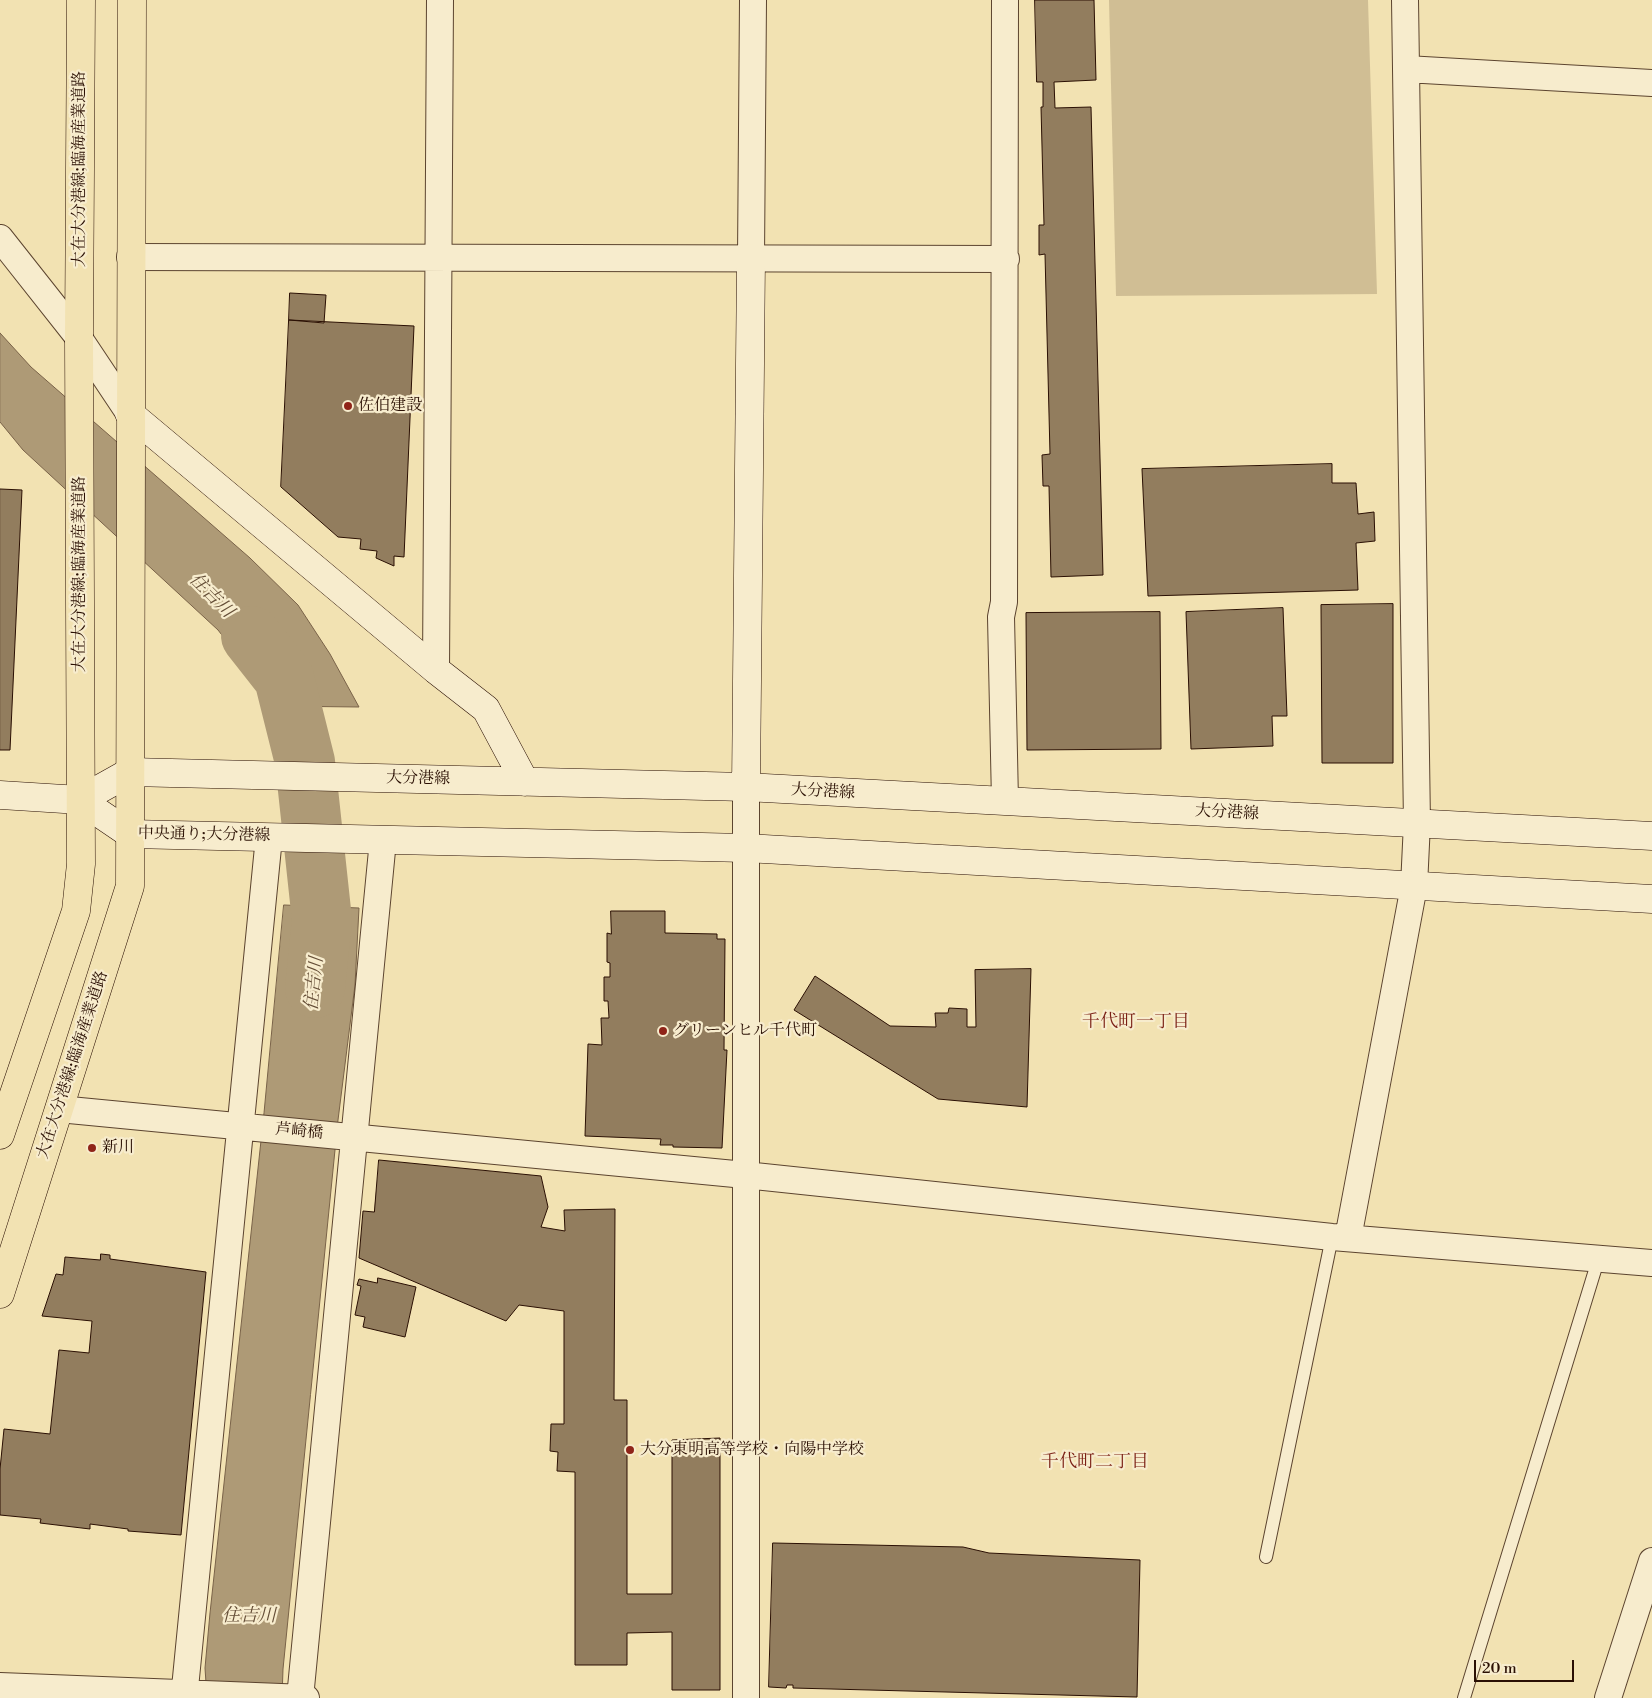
<!DOCTYPE html>
<meta charset="utf-8">
<style>
body{margin:0}
#map{position:relative;width:1652px;height:1698px;overflow:hidden;background:#f2e2b2;font-family:"Libre Bodoni",serif}
canvas{display:block}
.scale{position:absolute;left:1474px;top:1660px;width:100px;height:22px;box-sizing:border-box;border:2px solid #2a0f03;border-top:0;padding-left:6px;font-size:15px;line-height:18px;white-space:nowrap;color:#2a0f03;-webkit-text-stroke:4px #f7eccd;paint-order:stroke}
</style>
<div id="map">
<canvas width="1652" height="1698"></canvas>
<div class="scale">20 m</div>
</div>
<script>
const ctx = document.querySelector('canvas').getContext('2d');
ctx.lineJoin = 'round';
function fillPath(path, color) {
  ctx.fillStyle = color;
  ctx.fill(path, 'evenodd');
}
function strokePath(path, color, width, dash) {
  ctx.strokeStyle = color;
  ctx.lineWidth = width;
  ctx.lineCap = dash ? 'butt' : 'round';
  ctx.setLineDash(dash || []);
  ctx.stroke(path);
}
function write(font, color, halo, rows, align = 'center') {
  ctx.font = font + ' "Libre Bodoni","Noto Serif JP",serif';
  ctx.lineWidth = 4.5;
  ctx.setLineDash([]);
  ctx.textBaseline = 'middle';
  ctx.strokeStyle = halo;
  ctx.fillStyle = color;
  for (const [text, x, y, turn = 0] of rows) {
    ctx.save();
    ctx.translate(x, y);
    ctx.rotate((+turn || 0) * Math.PI / 180);
    ctx.textAlign = isNaN(turn) ? turn : align;
    if (halo) ctx.strokeText(text, 0, 0);
    ctx.fillText(text, 0, 0);
    ctx.restore();
  }
}
fillPath(new Path2D(`
 M1109 0H1368L1377 294 1116 296Z`), '#d0be94');
const water = new Path2D(`
 M0 333 31 367 250 558 298 605 330 654 359 707 270 706 249 670 218 630 23 450 0 422Z
 M284 905 359 908 355 985 338 1120 283 1669 282 1698H207L205 1668 210 1613 264 1113Z`);
fillPath(water, '#ae9a76');
strokePath(water, '#796248', 1);
strokePath(new Path2D(`
 M251 636 284 678 305 762 322 920 315 988`), '#ae9a76', 60);
const building = new Path2D(`
 M1035 0H1094L1096 80 1054 82 1055 108 1091 107 1103 575 1051 577 1049 486H1043L1042 455 1050 454 1045 254 1039 255V225H1044L1041 107H1043V82H1037Z
 M290 293 326 295 324 323 289 320Z
 M289 320 414 326 404 557 394 556V566L376 558 377 551 360 549 361 539 338 537 281 487Z
 M1332 464V483H1356L1358 514 1374 512 1375 541 1356 543 1358 590 1148 596 1142 469Z
 M0 489 22 490 10 750H0Z
 M1393 604V763H1322L1321 605Z
 M1283 608 1287 716H1272L1273 746 1191 749 1186 612Z
 M1160 612 1161 749 1027 750 1026 613Z
 M611 911H665V933L717 934V939H725L724 1050H727L722 1148 673 1147V1145H660L661 1139 585 1136 588 1044 602 1045 601 1018H609L608 1001H604V977H610V963L607 962V933L611 934Z
 M1031 969 1027 1107 938 1099 794 1010 815 976 890 1026 936 1027 935 1013H948L949 1008 967 1009V1027H976L975 970Z
 M379 1160 541 1176 548 1207 541 1227 565 1231 564 1210 615 1209 614 1400H627V1594H672V1440L720 1438V1690H672V1632L627 1633V1665H575V1472L557 1471 558 1452 550 1451 551 1424H564V1311L519 1305 506 1321 359 1258 363 1211 374 1212Z
 M101 1254 110 1255V1259L206 1272 181 1535 128 1531V1529L90 1524V1529L40 1523 41 1519 0 1515V1469L4 1429 50 1434 59 1350 89 1353 92 1321 42 1316 56 1274 63 1275 65 1257 100 1260Z
 M378 1278 416 1287 405 1337 363 1327 365 1317 355 1315 361 1286 357 1285 359 1279 377 1283Z
 M773 1543 963 1547 989 1553 1140 1560 1137 1697 793 1688V1685H787L786 1688 769 1687Z`);
fillPath(building, '#927d5e');
strokePath(building, '#2a0f03', 1);
const lane = new Path2D(`
 M1266 1557 1332 1237
 M1464 1698 1599 1257`);
const street = new Path2D(`
 M1406 69 1652 83
 M0 238 79 338 129 413
 M130 257 1006 259
 M751 258 753 0
 M436 670 440 0
 M1005 801 1001 617 1004 602 1005 0
 M59 1109 745 1175 1332 1237 1652 1263
 M1348 1238 1414 886 1417 823 1405 0
 M0 1686 306 1698
 M184 1698 269 837
 M300 1698 383 840
 M746 1698V787
 M1608 1698 1652 1561`);
const secondary = new Path2D(`
 M129 413 436 670 486 709 525 782
 M746 787 751 258
 M0 795 80 800 130 772 746 787 1652 836
 M80 800 130 834 746 848 1652 899`);
const primary = new Path2D(`
 M0 1135 76 911 81 864 79 338 81 0
 M0 1294 130 886 132 0`);
strokePath(lane, '#5c442f', 14);
strokePath(street, '#5c442f', 28);
strokePath(secondary, '#2a0f03', 29);
strokePath(primary, '#2a0f03', 29);
strokePath(lane, '#f7eccd', 12);
strokePath(street, '#f7eccd', 26);
strokePath(secondary, '#f7eccd', 28);
strokePath(primary, '#f2e2b2', 28);
for (const [x, y, r, color] of [
 [348,406,5,"#8f2418"],
 [663,1031,5,"#8f2418"],
 [92,1148,5,"#8f2418"],
 [630,1450,5,"#8f2418"]
]) {
  const dot = new Path2D();
  dot.arc(x, y, r, 0, 2 * Math.PI);
  ctx.fillStyle = color;
  ctx.fill(dot);
  strokePath(dot, '#f7eccd', 2);
}
write('16px', '#2a0f03', '#f7eccd', [
 ["大在大分港線;臨海産業道路",80,169,-90],
 ["大在大分港線;臨海産業道路",80,574,-90],
 ["大分港線",418,779,1],
 ["大分港線",823,792,3],
 ["大分港線",1227,813,3],
 ["中央通り;大分港線",204,835,1],
 ["大在大分港線;臨海産業道路",73,1065,-72],
 ["芦崎橋",299,1132,5]
]);
write('16px', '#2a0f03', '#f7eccd', [
 ["佐伯建設",358,406],
 ["グリーンヒル千代町",673,1031],
 ["新川",102,1148],
 ["大分東明高等学校・向陽中学校",640,1450]
], 'left');
write('italic 18px', '#654e37', '#f7eccd', [
 ["住吉川",211,596,45],
 ["住吉川",315,984,-84],
 ["住吉川",249,1617]
]);
write('18px', '#7a1f14', '#f7eccd', [
 ["千代町一丁目",1136,1023],
 ["千代町二丁目",1095,1463]
]);
</script>
